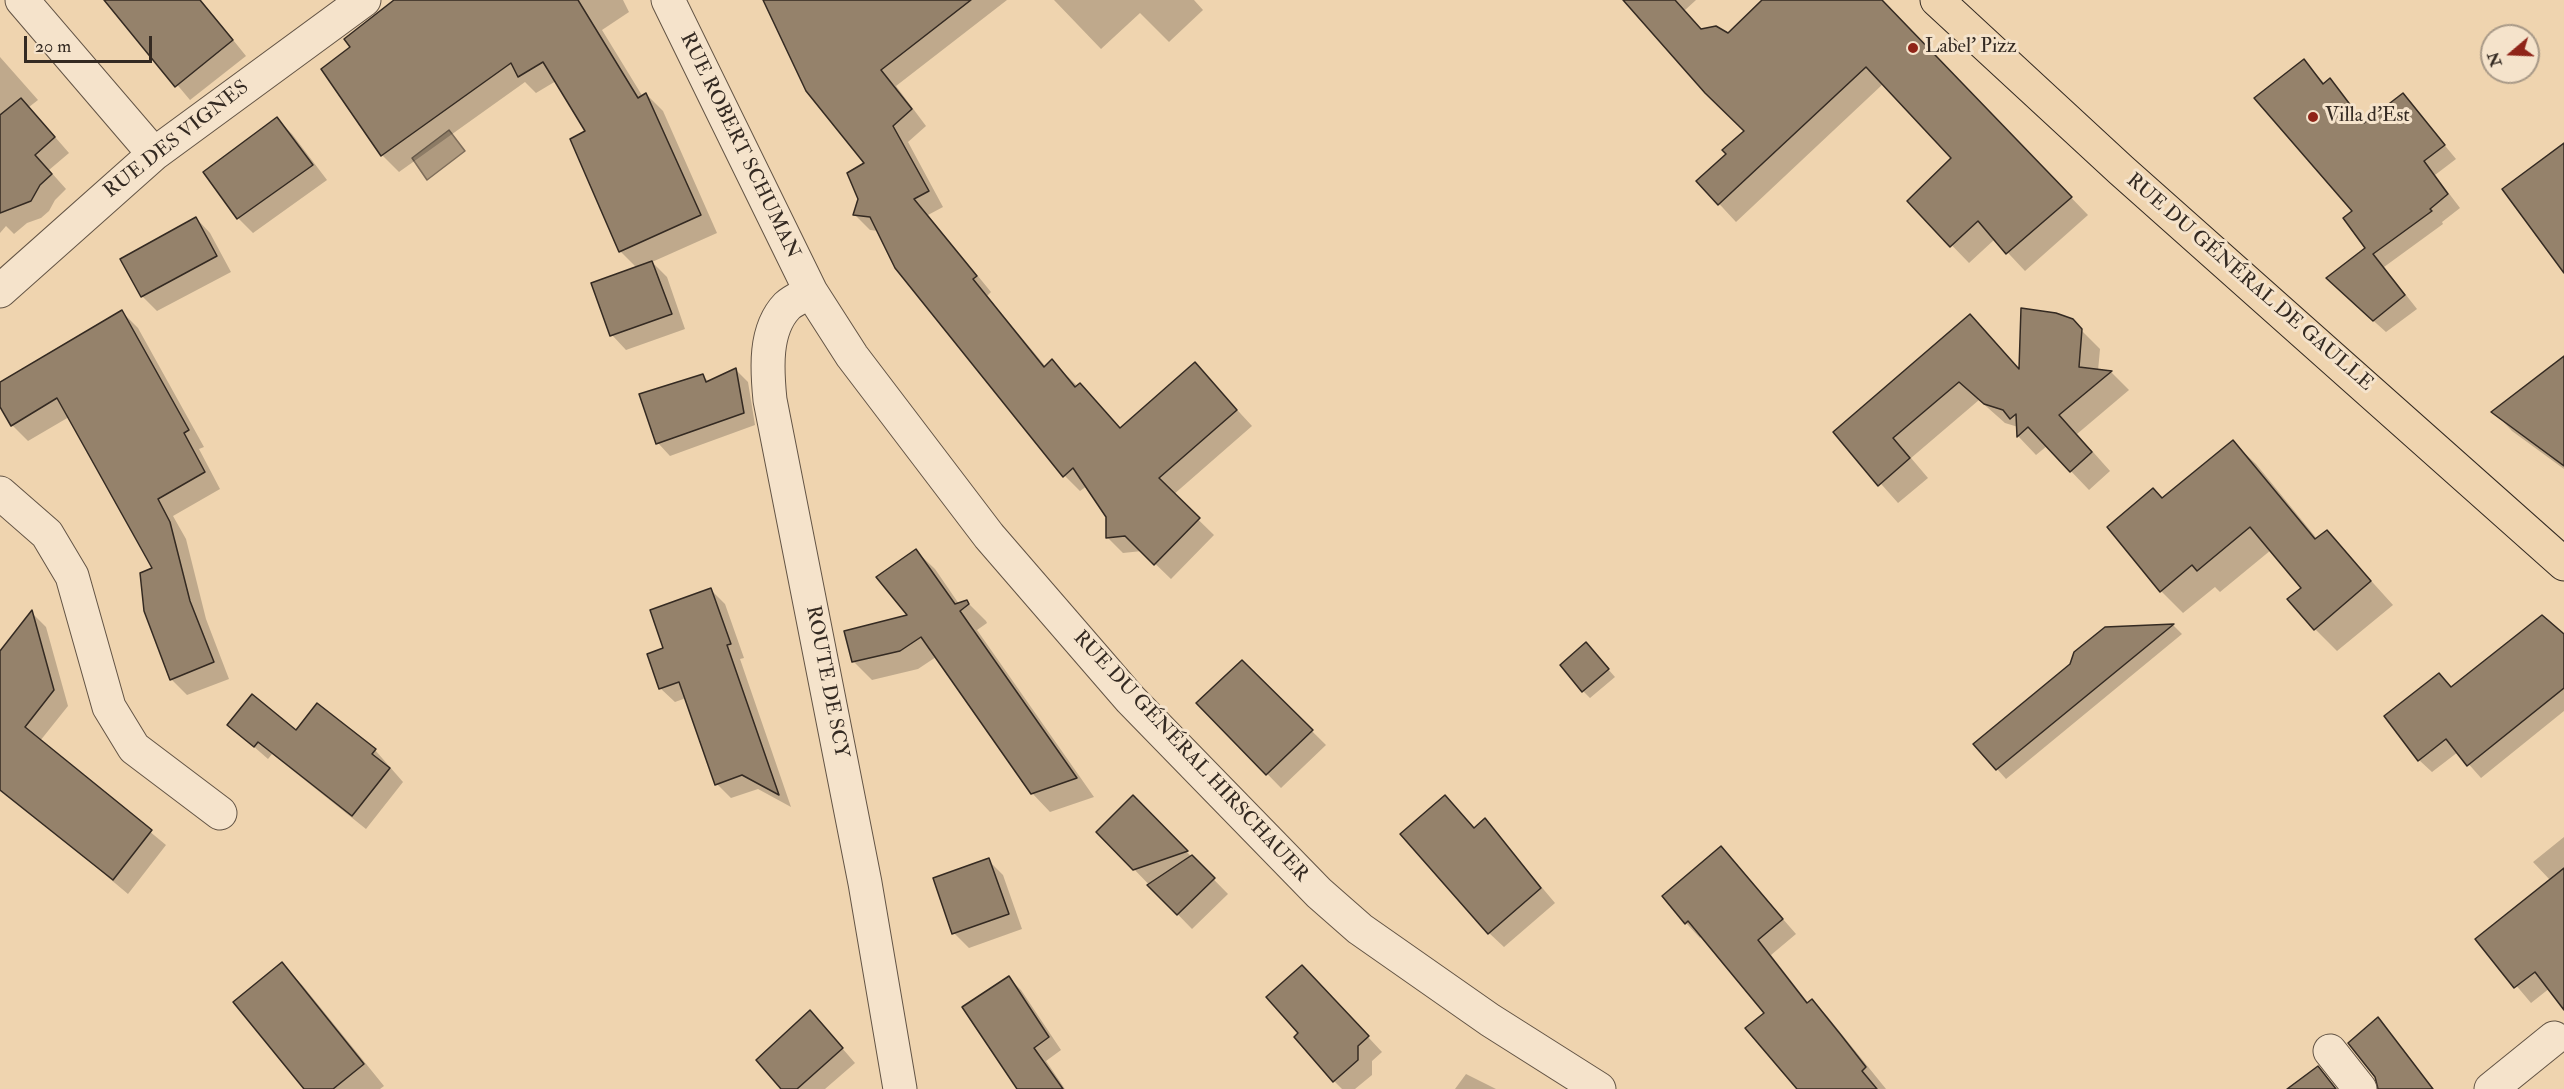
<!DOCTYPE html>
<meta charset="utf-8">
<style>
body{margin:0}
#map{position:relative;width:2564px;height:1089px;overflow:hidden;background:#efd4af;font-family:"IM FELL Double Pica",serif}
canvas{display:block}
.north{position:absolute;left:2480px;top:24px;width:60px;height:60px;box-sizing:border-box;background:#f5e3cb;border:2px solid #a89987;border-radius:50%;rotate:251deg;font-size:16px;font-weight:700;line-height:24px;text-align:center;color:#342a22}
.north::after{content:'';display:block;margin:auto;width:21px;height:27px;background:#8f2418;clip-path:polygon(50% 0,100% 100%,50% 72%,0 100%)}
.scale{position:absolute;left:24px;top:36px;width:128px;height:27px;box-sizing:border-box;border:3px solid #342a22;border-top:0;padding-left:8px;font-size:18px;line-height:21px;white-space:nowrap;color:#342a22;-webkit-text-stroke:4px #f5e3cb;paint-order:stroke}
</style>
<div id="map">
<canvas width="2564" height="1089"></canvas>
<div class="north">N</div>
<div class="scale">20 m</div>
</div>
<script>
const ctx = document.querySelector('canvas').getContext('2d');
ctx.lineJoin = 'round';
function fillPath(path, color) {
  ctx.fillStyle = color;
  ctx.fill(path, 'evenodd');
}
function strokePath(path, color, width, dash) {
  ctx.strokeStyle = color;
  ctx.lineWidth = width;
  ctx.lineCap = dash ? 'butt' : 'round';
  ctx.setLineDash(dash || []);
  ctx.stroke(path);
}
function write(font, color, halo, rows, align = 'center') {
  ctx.font = font + ' "IM FELL Double Pica",serif';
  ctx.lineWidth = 6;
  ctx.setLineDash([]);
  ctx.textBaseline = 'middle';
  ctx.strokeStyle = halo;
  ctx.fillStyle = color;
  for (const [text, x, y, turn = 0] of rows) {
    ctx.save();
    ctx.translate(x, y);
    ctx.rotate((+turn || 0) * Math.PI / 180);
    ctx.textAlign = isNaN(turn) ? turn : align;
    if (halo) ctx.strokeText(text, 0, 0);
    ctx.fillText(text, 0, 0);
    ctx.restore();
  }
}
const water = new Path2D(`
 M449 130 465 151 427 180 412 158Z`);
fillPath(water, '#af9a7f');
strokePath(water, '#7e6d5a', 1.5);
fillPath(new Path2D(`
 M106 0H201L246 56 190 100Z
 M396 0H623L629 12 602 30 643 97 646 94 663 111 717 233 652 262 667 277 685 329 626 350 612 335 637 268 620 251 588 131 556 81 536 93 525 82 399 172 382 155 352 47Z
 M763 0H1007L896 86 926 126 908 142 943 207 928 215 991 292 987 296 1046 367 1052 361 1121 429 1195 364 1252 426 1173 495 1214 535 1171 579 1142 551 1123 553 1108 538 1107 517 1087 486 1080 491 1065 476 931 313 878 231 870 230 854 214 866 164 804 83Z
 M1054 0H1194L1203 10 1169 42 1140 13 1101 49Z
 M1624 0H1696L1684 11 1702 30 1728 35 1764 0H1880L2088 215 2025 271 1995 239 1969 263 1909 201 1953 158 1883 84 1736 222 1698 181 1728 154 1746 131Z
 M0 57 38 100 29 107 69 153 49 170 66 189 55 200 49 211 41 218 27 223 14 234 6 226 0 233Z
 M2304 61 2325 84 2330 80 2342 93 2366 124 2403 95 2456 159 2435 175 2460 208 2442 222 2443 224 2384 267 2417 309 2386 332 2340 291 2367 248Z
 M277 119 292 134 327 180 253 233 239 219 205 173Z
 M196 218 210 233 231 272 157 311 142 296Z
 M122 312 138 328 204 447 199 449 220 489 173 516 186 539 206 619 229 679 187 695 171 679 154 569 69 417 28 441 12 425 0 404V384Z
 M1970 316 2020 371 2072 321 2100 349 2098 371 2111 372 2129 390 2077 434 2110 471 2089 490 2047 446 2036 455 2018 436V427L2005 423 1979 400 1911 458 1928 478 1898 503 1835 432Z
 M2564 369V469L2512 431 2494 412Z
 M736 370 748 382 755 425 670 456 658 443 703 376 709 382Z
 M2233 442 2256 464 2318 540 2327 532 2393 605 2337 651 2315 629 2303 588 2271 550 2220 592 2215 587 2183 613 2161 591 2163 500Z
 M916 551 935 569 959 604 967 602 986 621 987 623 977 630 1094 797 1050 812 1032 793 936 657 918 669 872 680 853 661 909 616Z
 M711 590 725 604 744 658 740 659 791 807 758 789 731 798 717 784 686 698 675 702 660 688 665 649Z
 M32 613 46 627 68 706 40 741 166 845 128 894 35 816 0 764V653Z
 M2173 625 2182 634 2006 779 1975 744 2072 665 2105 629Z
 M2564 637V711L2481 778 2458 752 2432 772 2419 760 2439 675 2452 688Z
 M1593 652 1615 677 1590 698 1583 691Z
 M1242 662 1326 745 1281 788 1198 703Z
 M229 725 375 750 403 782 366 829 272 754 268 759Z
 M1133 797 1228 894 1192 929 1098 832Z
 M1445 797 1475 829 1485 820 1555 903 1504 947 1489 933Z
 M2564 837V1007L2550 988 2531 1003 2477 939 2551 881 2533 862Z
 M1721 848 1796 934 1771 955 1809 1004 1812 1001 1827 1016 1886 1089H1798L1766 1013 1702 936 1700 938 1686 923Z
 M988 860 1003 875 1022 929 969 948 954 933 935 879Z
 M282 964 303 986 384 1086 380 1089H306Z
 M1009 978 1021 990 1061 1050 1046 1061 1065 1089H1019Z
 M1316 981 1382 1052 1372 1061V1075L1355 1089H1342L1334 1081 1301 1034Z
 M823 1026 855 1063 825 1089H783Z
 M1466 1074 1496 1089H1455Z`), '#0003');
const building = new Path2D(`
 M104 0H200L233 40 175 87Z
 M394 0H578L638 98 646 93 701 215 619 252 570 139 585 131 543 62 518 77 511 63 381 156 321 69 350 47 344 39Z
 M763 0H971L881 70 912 109 893 126 929 191 914 199 977 276 973 279 1044 367 1052 359 1075 387 1080 383 1120 428 1195 362 1237 410 1159 478 1200 518 1154 565 1125 536 1106 538V517L1073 468 1063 477 895 268 870 217 853 215 858 199 847 173 864 163 806 91Z
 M1623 0H1675L1701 29 1716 26 1728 33 1762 0H1882L2072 197 2006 254 1978 221 1950 247 1907 201 1951 158 1866 67 1718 205 1696 181 1726 154 1722 150 1744 131 1705 93Z
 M2304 59 2323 84 2330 78 2364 123 2403 93 2445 145 2424 161 2448 194 2430 209 2432 211 2373 254 2405 295 2373 321 2326 278 2365 248 2343 218 2352 211 2254 98Z
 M21 98 55 137 35 155 52 174 40 185 31 201 0 213V115Z
 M277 117 313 165 237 219 203 172Z
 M2564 143V273L2502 189Z
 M196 217 217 256 141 297 120 259Z
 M652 261 672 314 610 336 591 283Z
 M2021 308 2056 313 2073 319 2082 329 2079 367 2112 371 2059 415 2092 452 2070 472 2028 427 2017 437 2016 414 2010 419 2003 410 1984 404 1959 382 1893 438 1910 458 1878 486 1833 432 1970 314 2019 369Z
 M122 310 189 430 184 433 205 472 158 499 170 522 190 601 214 662 170 680 144 611 140 573 152 568 57 398 11 426 0 407V382Z
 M2564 356V466L2491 412Z
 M736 368 744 413 656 444 639 394 703 374 706 382Z
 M2233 440 2315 539 2327 530 2371 581 2314 630 2287 599 2301 588 2250 527 2197 571 2192 565 2160 592 2107 527 2153 488 2162 498Z
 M916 549 955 604 967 600 969 604 960 611 1077 778 1031 794 921 637 900 651 852 662 844 631 907 615 876 577Z
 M711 588 731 644 727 645 779 795 742 775 715 785 679 682 659 689 647 654 663 648 650 610Z
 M32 610 54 690 25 727 152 830 113 880 0 790V651Z
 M2542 615 2564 634V688L2467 766 2446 739 2418 761 2384 716 2439 673 2451 687Z
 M2174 624 1996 770 1973 744 2070 664 2074 652 2105 627Z
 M1586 642 1609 669 1582 692 1560 665Z
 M1242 660 1313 730 1266 775 1196 703Z
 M252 694 296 730 317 703 376 749 372 754 390 768 352 816 258 742 254 747 227 725Z
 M1133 795 1188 851 1133 870 1096 832Z
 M1445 795 1474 828 1485 818 1541 888 1488 934 1400 834Z
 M1721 846 1783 919 1758 940 1807 1003 1812 999 1841 1035 1866 1067 1862 1071 1877 1089H1797L1745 1028 1764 1013 1688 921 1685 924 1662 896Z
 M1192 855 1215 878 1177 915 1147 885Z
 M989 858 1009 914 952 934 933 878Z
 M2564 868V1010L2535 972 2514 988 2475 939Z
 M282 962 364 1064 333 1089H304L233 1002Z
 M1302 965 1369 1036 1358 1046V1060L1333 1082 1294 1037 1298 1033 1266 997Z
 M1009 976 1049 1037 1034 1048 1063 1089H1017L962 1007Z
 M810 1010 843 1048 797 1089H781L756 1060Z
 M2378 1017 2433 1089H2378L2375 1077 2348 1043Z
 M2318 1066 2336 1089H2287Z`);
fillPath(building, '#95826b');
strokePath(building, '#342a22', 1.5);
const minor = new Path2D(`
 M22 0 154 154
 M668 0 811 292 852 356 989 536 1130 699 1319 893 1360 929 1490 1020 1599 1089
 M0 291 154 154 364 0
 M811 292C804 296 793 300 787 306 764 330 767 370 770 400L865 883 900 1089
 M0 493 47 534 72 576 109 707 134 748 220 813
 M2330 1051 2360 1089
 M2491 1089 2554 1038`);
const major = new Path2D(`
 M1937 0 2121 170 2564 564`);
strokePath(minor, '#635445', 35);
strokePath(major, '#342a22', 35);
strokePath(minor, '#f5e3cb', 33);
strokePath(major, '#efd4af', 33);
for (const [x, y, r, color] of [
 [1913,48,6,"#8f2418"],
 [2313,117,6,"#8f2418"]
]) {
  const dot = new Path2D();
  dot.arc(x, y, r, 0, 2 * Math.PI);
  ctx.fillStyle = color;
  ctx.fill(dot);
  strokePath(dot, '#f5e3cb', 2);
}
write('20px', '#342a22', '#f5e3cb', [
 ["Label' Pizz",1925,48],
 ["Villa d'Est",2325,117]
], 'left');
write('20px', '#342a22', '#f5e3cb', [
 ["RUE DES VIGNES",177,140,-38],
 ["RUE ROBERT SCHUMAN",739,146,64],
 ["RUE DU GÉNÉRAL DE GAULLE",2249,283,41],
 ["ROUTE DE SCY",826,682,79],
 ["RUE DU GÉNÉRAL HIRSCHAUER",1190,757,47]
]);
</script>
